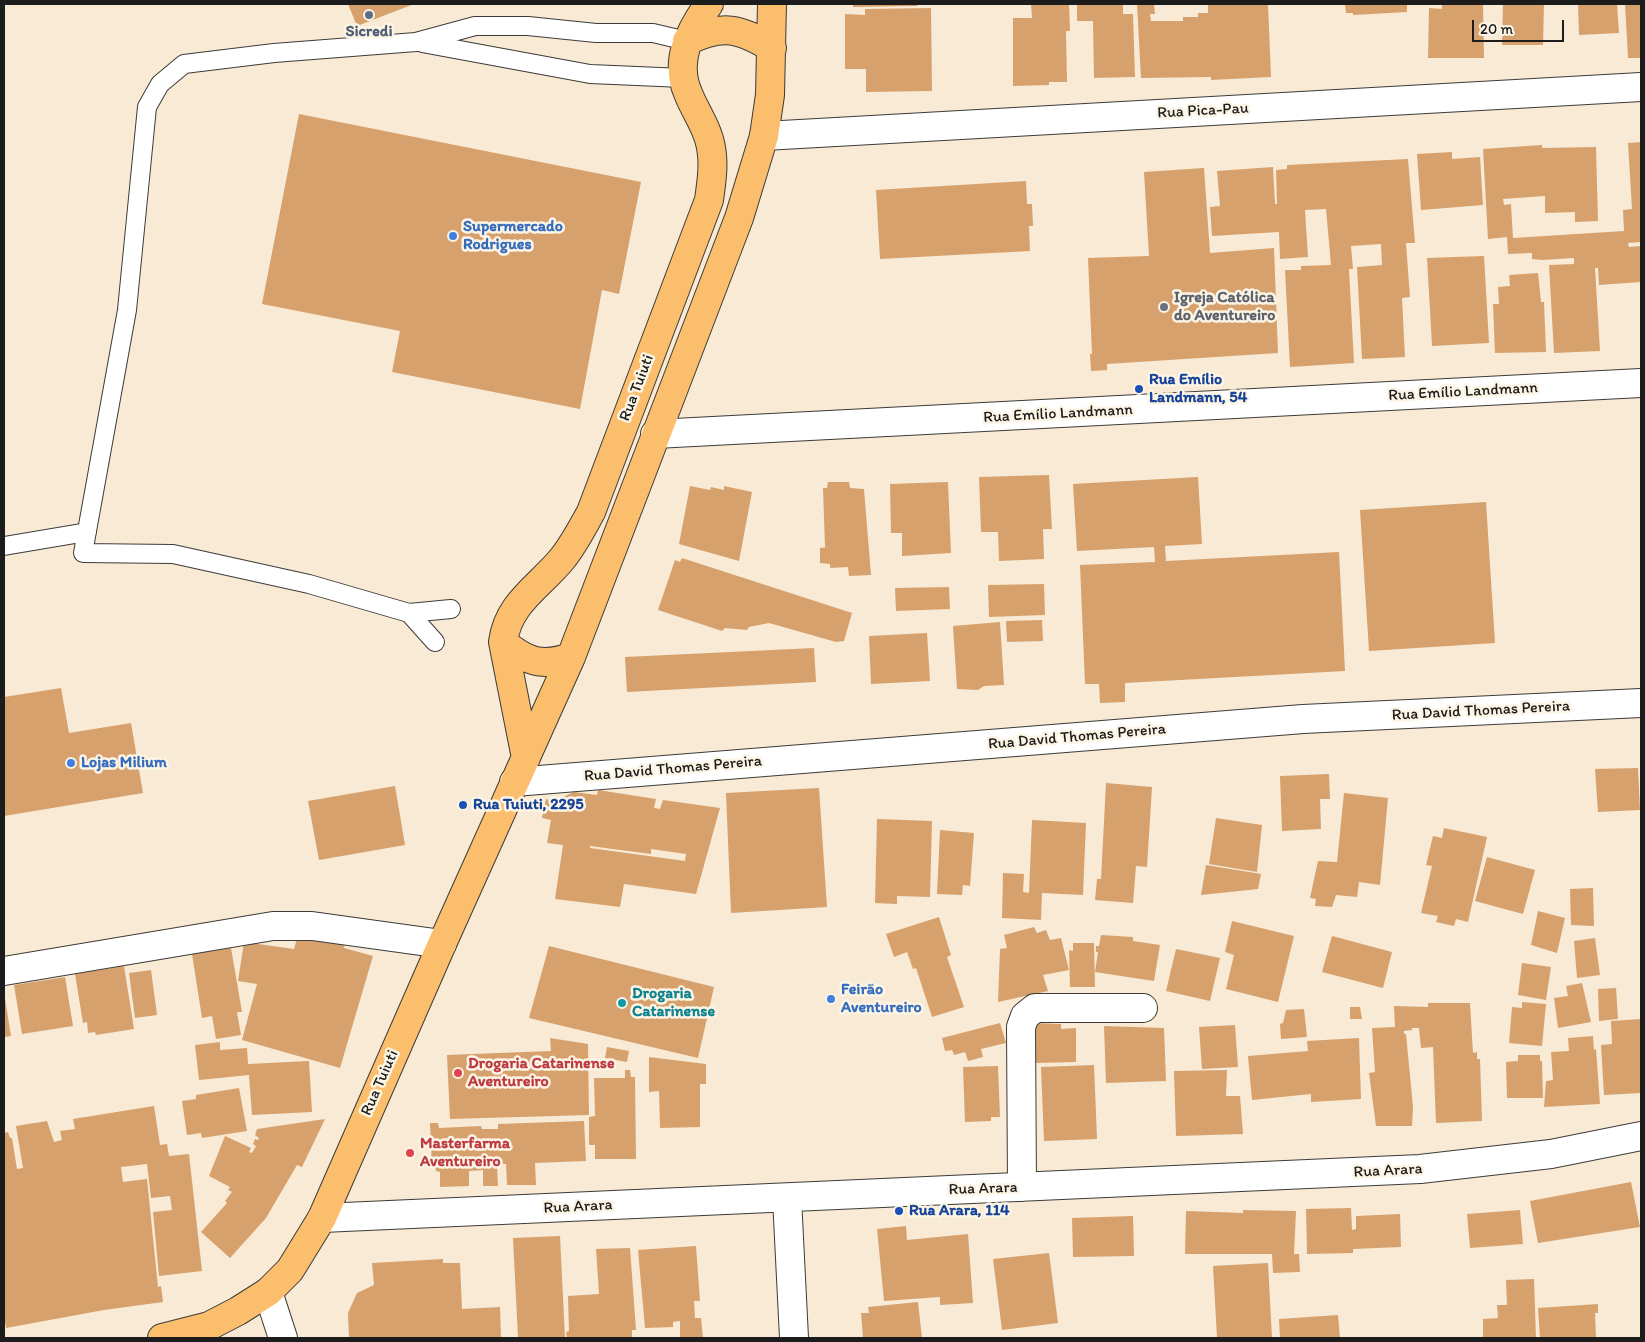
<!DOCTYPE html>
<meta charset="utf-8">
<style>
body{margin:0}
#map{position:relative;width:1645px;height:1342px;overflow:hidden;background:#f8ead4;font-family:Itim,sans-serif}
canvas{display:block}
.frame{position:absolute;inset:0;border:5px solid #1c1c1c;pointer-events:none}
.scale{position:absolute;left:1472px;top:20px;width:92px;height:22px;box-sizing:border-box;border:2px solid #1c1c1c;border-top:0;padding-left:6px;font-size:15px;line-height:18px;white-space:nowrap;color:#1c1c1c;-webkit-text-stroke:4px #fcf5e5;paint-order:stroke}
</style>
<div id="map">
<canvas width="1645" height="1342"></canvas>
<div class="frame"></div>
<div class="scale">20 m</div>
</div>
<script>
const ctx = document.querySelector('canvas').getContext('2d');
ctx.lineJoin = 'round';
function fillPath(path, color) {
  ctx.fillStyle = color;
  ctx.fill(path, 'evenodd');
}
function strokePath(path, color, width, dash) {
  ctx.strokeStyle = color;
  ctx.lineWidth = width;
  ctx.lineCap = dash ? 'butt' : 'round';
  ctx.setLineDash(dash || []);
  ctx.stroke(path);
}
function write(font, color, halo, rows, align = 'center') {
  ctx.font = font + ' Itim,sans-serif';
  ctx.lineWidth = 5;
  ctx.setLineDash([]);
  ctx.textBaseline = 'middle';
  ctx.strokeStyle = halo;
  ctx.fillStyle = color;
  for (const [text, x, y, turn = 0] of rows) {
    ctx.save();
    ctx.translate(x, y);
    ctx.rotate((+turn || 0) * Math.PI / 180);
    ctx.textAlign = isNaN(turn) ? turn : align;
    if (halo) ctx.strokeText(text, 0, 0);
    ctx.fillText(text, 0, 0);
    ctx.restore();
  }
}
fillPath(new Path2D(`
 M348 4H414L357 26Z
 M853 4H917V6L853 7Z
 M1031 4H1069L1070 31H1066L1067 82H1049V85L1013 86V18H1032Z
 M1077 4H1123V14H1133L1135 77 1094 78 1093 21H1077Z
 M1137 4H1154L1155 14H1150L1151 21H1183V17H1198V13H1208V4H1268L1271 77 1211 80V77L1141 78Z
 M1345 4H1407V12L1353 15V13H1346Z
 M1442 4H1483L1484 58H1428L1429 8 1442 9Z
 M1503 4H1544L1543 45H1502Z
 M1578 4H1617L1619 33 1579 35Z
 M1625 4H1641V58H1628Z
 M931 8 932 91 866 92V69H845V14L865 15V9Z
 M299 114 641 182 619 294 602 290 580 409 392 372 400 331 262 304Z
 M1641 142V242L1628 243 1629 247 1641 246V282L1599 285 1598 268H1595L1600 351 1554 353 1549 265 1574 264V258L1542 260 1532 259V253L1508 254 1507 237 1488 239 1483 149 1542 145V148L1596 147 1598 221 1575 222V212L1545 213V196L1503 199 1504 205 1511 204 1513 238 1624 231 1623 210 1632 209 1628 143Z
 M1452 152V159L1480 157 1483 205 1421 210 1417 154Z
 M1408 159 1415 243H1406L1410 297 1402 298 1405 357 1362 359 1357 267 1382 265 1381 244 1351 246 1353 269H1349L1354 363 1290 367 1285 270H1301V266L1331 265 1326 209 1305 210 1308 257 1280 259 1279 232 1212 236 1210 207 1220 206 1217 171 1273 167 1275 204H1277L1276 170 1287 169V165Z
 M1204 168 1210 253 1274 248 1278 353 1107 364V370L1091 371 1090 354H1092L1088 258 1149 256 1144 172Z
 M1026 181 1027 204H1032L1033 226H1029L1030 251 880 259 876 190Z
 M1484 256 1489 343 1432 346 1427 258Z
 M1538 273 1541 302H1544L1546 352 1495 353 1493 304H1499L1498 287 1510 286 1509 275Z
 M1049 475 1052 529H1043L1044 559 999 561 998 532H981L979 477Z
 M1198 477 1202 544 1165 546 1166 561 1339 552 1345 671 1125 683V702L1100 703 1099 684H1085L1080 565 1155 562 1154 547 1077 551 1073 484Z
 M828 482H849L850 488 864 489 871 575 849 576 848 567 830 568V564L820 563V548L829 547H825L823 488H827Z
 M948 482 951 553 902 556V533H891L890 484Z
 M690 486 710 490 711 487 724 490V486L752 492 739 561 679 544Z
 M1486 502 1495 643 1369 651 1360 510Z
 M682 558 852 613 844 641 836 642 769 623 749 627 747 630 725 628 722 631 658 610 675 560 680 562Z
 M1044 584 1045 615 989 617 988 585Z
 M949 587 950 609 896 611 895 588Z
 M1042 620 1043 641 1007 642 1006 621Z
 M1000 622 1004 685 984 686 978 690 957 689 953 626Z
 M927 633 930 681 871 684 869 636Z
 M814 648 816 682 627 692 625 657Z
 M61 688 69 733 131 723 143 793 4 816V697Z
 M1638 768 1640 810 1598 812 1595 769Z
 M1329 774 1330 799H1320L1321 829 1282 831 1280 776Z
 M1106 783 1152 787 1147 867 1136 866 1133 903 1095 900 1097 879H1101Z
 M395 786 405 845 319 860 308 801Z
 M819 788 827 907 731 913 726 793Z
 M598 790 656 799 654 808 660 809 663 800 720 808 696 894 624 884 620 907 555 899 563 845 547 843 551 820 542 818 546 799 554 801 574 792 597 795ZM590 846 651 854V849L686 854 685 861 590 848Z
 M1344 793 1388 798 1380 885 1359 882 1357 897 1336 895 1332 907 1315 906 1316 899 1310 898 1318 861 1337 862Z
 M1216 818 1262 825 1257 872 1209 864Z
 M877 819 932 821 930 897 897 896V904L875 903Z
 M1032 820 1086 823 1083 895 1042 893 1041 920 1002 918 1003 873 1024 874 1023 892 1029 893Z
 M1444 828 1487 837 1468 922 1456 919 1454 926 1436 922 1438 916 1421 913 1432 866 1426 865 1433 836 1442 838Z
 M940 830 974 833 970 886 963 885 962 895 937 894Z
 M1487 857 1535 870 1523 914 1475 901Z
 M1206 865 1261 874 1258 889 1201 895Z
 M1593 888 1594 926 1571 925 1570 889Z
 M1538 911 1565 918 1557 953 1531 945Z
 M939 917 951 955 947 957 964 1007 932 1017 916 968 913 969 907 952 894 957 886 934Z
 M1232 921 1294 936 1278 1002 1226 989 1234 955 1225 952Z
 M1034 927 1037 933 1046 930 1050 940 1061 938 1069 970 1043 975 1048 991 998 1002 1000 949 1007 948 1004 935Z
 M298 935 345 941 344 948 373 956 340 1068 242 1040 257 984 238 981 244 942 294 949Z
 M1101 935 1133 937V941L1160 945 1154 981 1095 972 1098 952H1096V946H1099Z
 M1332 936 1392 952 1383 988 1322 972Z
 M1595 938 1600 975 1577 978 1574 941Z
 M1073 943H1094L1095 987H1070L1069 950 1073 951Z
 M549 946 714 987 698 1058 529 1018Z
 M231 948 242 1012H237L241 1035 216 1039 212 1016 202 1018 192 954Z
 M1176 949 1220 958 1210 1001 1166 991Z
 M1522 963 1551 967 1546 1000 1518 995Z
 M124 966 134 1029 96 1035 95 1032 88 1033 87 1022 83 1023 75 974Z
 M151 970 157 1015 135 1018 129 973Z
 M65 977 73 1026 22 1034 14 985Z
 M1582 983 1591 1022 1558 1028 1554 998 1568 996 1566 986Z
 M1616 988 1618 1019 1599 1021 1598 989Z
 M4 992 11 1036 4 1037Z
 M1522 1002 1546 1004 1542 1046 1509 1043 1512 1007 1522 1008Z
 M1428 1003H1470L1473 1053 1477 1052V1059H1480L1482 1121 1436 1123 1433 1047 1421 1048 1419 1028H1412V1030L1404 1031V1034H1406L1413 1107 1412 1126H1376L1369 1073 1375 1072 1372 1028 1395 1027 1394 1006 1428 1007Z
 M1350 1007H1360L1362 1019H1350Z
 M1304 1009 1307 1037 1281 1039 1280 1024 1283 1023 1286 1010Z
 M1641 1019V1093L1604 1095 1601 1045 1612 1044 1611 1021Z
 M1000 1023 1006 1043 981 1049 983 1057 968 1061 965 1052 954 1055 952 1050 945 1051 942 1038Z
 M1033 1023 1061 1024V1029L1076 1028V1062L1034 1063Z
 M1235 1025 1238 1067 1202 1069 1199 1027Z
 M1104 1026 1164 1028 1166 1081 1106 1083Z
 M1593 1036 1594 1050 1596 1049 1600 1104 1544 1107 1546 1081 1553 1080 1551 1052 1569 1051 1568 1038Z
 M550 1038 588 1044 589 1115 450 1119 447 1055 551 1051Z
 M1359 1038 1361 1099 1311 1102V1094L1252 1100 1248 1056 1308 1051 1307 1041Z
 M220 1042V1050L247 1048 248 1064 309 1061 312 1112 252 1115 249 1075 199 1080 195 1045Z
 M607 1047 629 1051 627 1062 605 1058Z
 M1518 1055H1540V1061H1542L1543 1098H1507L1506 1062 1518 1061Z
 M649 1057 706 1064V1084H700V1127L660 1128 659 1091 649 1092Z
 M1094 1065 1097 1139 1044 1141 1041 1067Z
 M998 1066 1000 1117H991V1121L965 1122 963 1067Z
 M625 1070H630L631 1077H635L636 1159H595V1145H589V1117L595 1116 594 1078H625Z
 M1227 1070 1226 1096H1240L1243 1134 1176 1136 1174 1071Z
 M239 1088 247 1131 202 1138 201 1133 187 1135 182 1101 196 1099V1095Z
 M154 1106 160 1145 167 1144 169 1156 189 1154 202 1271 159 1276 153 1212 172 1210 170 1196 151 1198 147 1164 121 1167 123 1182 147 1179 158 1287 161 1286 163 1302 104 1310 6 1328 4 1315V1133L8 1132 10 1138H12L17 1169 23 1168 16 1126 47 1121 54 1142 62 1140 60 1131 75 1129 73 1119Z
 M325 1119 302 1167 297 1165 266 1218 230 1258 201 1232 227 1203 225 1201 232 1192 228 1190 230 1187 209 1176 225 1136 251 1148 249 1152 252 1153 256 1146 253 1144 255 1139 258 1140 259 1138 255 1135 257 1129Z
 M584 1121 586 1161 535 1163 536 1185H507L506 1164H504L497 1165 498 1186H483V1170L469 1171V1186L440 1187V1172L436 1171 435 1167H432L430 1123H438L439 1128 481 1126 482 1129H498V1124Z
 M1631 1182 1640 1227 1538 1243 1530 1201Z
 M1351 1208 1352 1230 1356 1229V1216L1400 1214 1401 1247 1353 1249V1253L1307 1254 1306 1209Z
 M1243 1210 1296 1211 1294 1254H1299L1300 1272 1273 1273 1272 1254H1278H1185L1186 1211 1243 1213Z
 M1520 1210 1523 1244 1470 1248 1467 1214Z
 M1133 1216 1134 1256 1073 1257 1072 1218Z
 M906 1226 907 1240 968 1234 973 1303 940 1305V1297L884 1301 877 1229Z
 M560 1236 565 1338H518L513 1238Z
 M696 1246 700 1301H694L695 1318H701L703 1338H680V1321L673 1322V1327L645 1328 638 1250Z
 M630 1248 636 1330H632V1338H567L566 1332 569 1331 568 1296 599 1294 596 1249Z
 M1049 1253 1058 1323 1002 1330 993 1259Z
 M443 1259V1263H460L462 1309 500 1307 501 1338H349L348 1313 357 1293 374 1285 372 1263Z
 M1268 1263 1272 1338H1217L1213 1266Z
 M1534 1279 1536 1338H1483V1319L1498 1318 1497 1305H1507L1506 1280Z
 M918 1302 922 1338H863L861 1313H869L868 1307Z
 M1598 1304V1313H1595L1596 1338H1540L1538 1308Z
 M1338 1315 1340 1338H1280L1279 1319Z`), '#d7a16e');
const service = new Path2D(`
 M422 43 590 74 683 78
 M4 546 87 532
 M409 613 451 609
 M435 642 409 613 309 584 173 554 83 553 127 310 147 107 160 84 184 64 274 53 416 42 475 26H528L596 33H653L687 41`);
const minor = new Path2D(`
 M764 136 1641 87
 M514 782 1303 719 1641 703
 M4 971 273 926H312L442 944
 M1022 1187 1021 1027 1025 1016 1035 1008H1143
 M787 1198 794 1338
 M322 1218 1420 1169 1551 1154 1641 1136`);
const tertiary = new Path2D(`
 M655 434 1641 383
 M268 1292 283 1338`);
const primary = new Path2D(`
 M687 41C723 24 739 28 772 48
 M503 642C526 662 542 667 571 657
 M526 758 503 642C508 603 539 587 562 559 574 544 582 528 591 512L709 200C712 179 715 159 709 139 704 122 694 109 688 93 674 61 690 30 709 4
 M162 1338 209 1326 238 1311 268 1292 290 1270 322 1218 442 944 571 657 739 218 764 136 770 95 772 4`);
strokePath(service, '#3d3b38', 20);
strokePath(minor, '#3d3b38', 30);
strokePath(tertiary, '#3d3b38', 30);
strokePath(primary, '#3d3b38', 30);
strokePath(service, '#fff', 18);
strokePath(minor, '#fff', 28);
strokePath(tertiary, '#fff', 28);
strokePath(primary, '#fabe6d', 28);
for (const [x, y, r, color] of [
 [369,15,5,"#5c6f8a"],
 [453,236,5,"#3f7fe0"],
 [1164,307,5,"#6b7280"],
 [1139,389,5,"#1a4fb4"],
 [71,763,5,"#3f7fe0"],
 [463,805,5,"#1a4fb4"],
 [831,999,5,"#3f7fe0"],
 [622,1003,5,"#0f9aa8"],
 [458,1073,5,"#e0444e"],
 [410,1153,5,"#e0444e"],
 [899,1211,5,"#1a4fb4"]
]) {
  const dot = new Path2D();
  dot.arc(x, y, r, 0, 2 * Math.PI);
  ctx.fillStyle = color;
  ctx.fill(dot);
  strokePath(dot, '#fcf5e5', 2);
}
write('bold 16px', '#4e5e75', '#fcf5e5', [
 ["Sicredi",369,32]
]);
write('16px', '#1c1c1c', '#fcf5e5', [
 ["Rua Pica-Pau",1203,111,-3],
 ["Rua Tuiuti",637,388,-69],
 ["Rua Emílio Landmann",1463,392,-3],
 ["Rua Emílio Landmann",1058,414,-3],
 ["Rua David Thomas Pereira",1481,711,-3],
 ["Rua David Thomas Pereira",1077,737,-5],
 ["Rua David Thomas Pereira",673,769,-5],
 ["Rua Tuiuti",380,1083,-66],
 ["Rua Arara",1388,1171,-3],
 ["Rua Arara",983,1189,-2],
 ["Rua Arara",578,1207,-3]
]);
write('bold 16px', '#366cbe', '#fcf5e5', [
 ["Supermercado",463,227],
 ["Rodrigues",463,245],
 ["Lojas Milium",81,763],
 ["Feirão",841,990],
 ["Aventureiro",841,1008]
], 'left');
write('bold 16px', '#5b616d', '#fcf5e5', [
 ["Igreja Católica",1174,298],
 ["do Aventureiro",1174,316]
], 'left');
write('bold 16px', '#164399', '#fcf5e5', [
 ["Rua Emílio",1149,380],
 ["Landmann, 54",1149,398],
 ["Rua Tuiuti, 2295",473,805],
 ["Rua Arara, 114",909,1211]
], 'left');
write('bold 16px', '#0d838f', '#fcf5e5', [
 ["Drogaria",632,994],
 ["Catarinense",632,1012]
], 'left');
write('bold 16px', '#be3a42', '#fcf5e5', [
 ["Drogaria Catarinense",468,1064],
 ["Aventureiro",468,1082],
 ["Masterfarma",420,1144],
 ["Aventureiro",420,1162]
], 'left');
</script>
